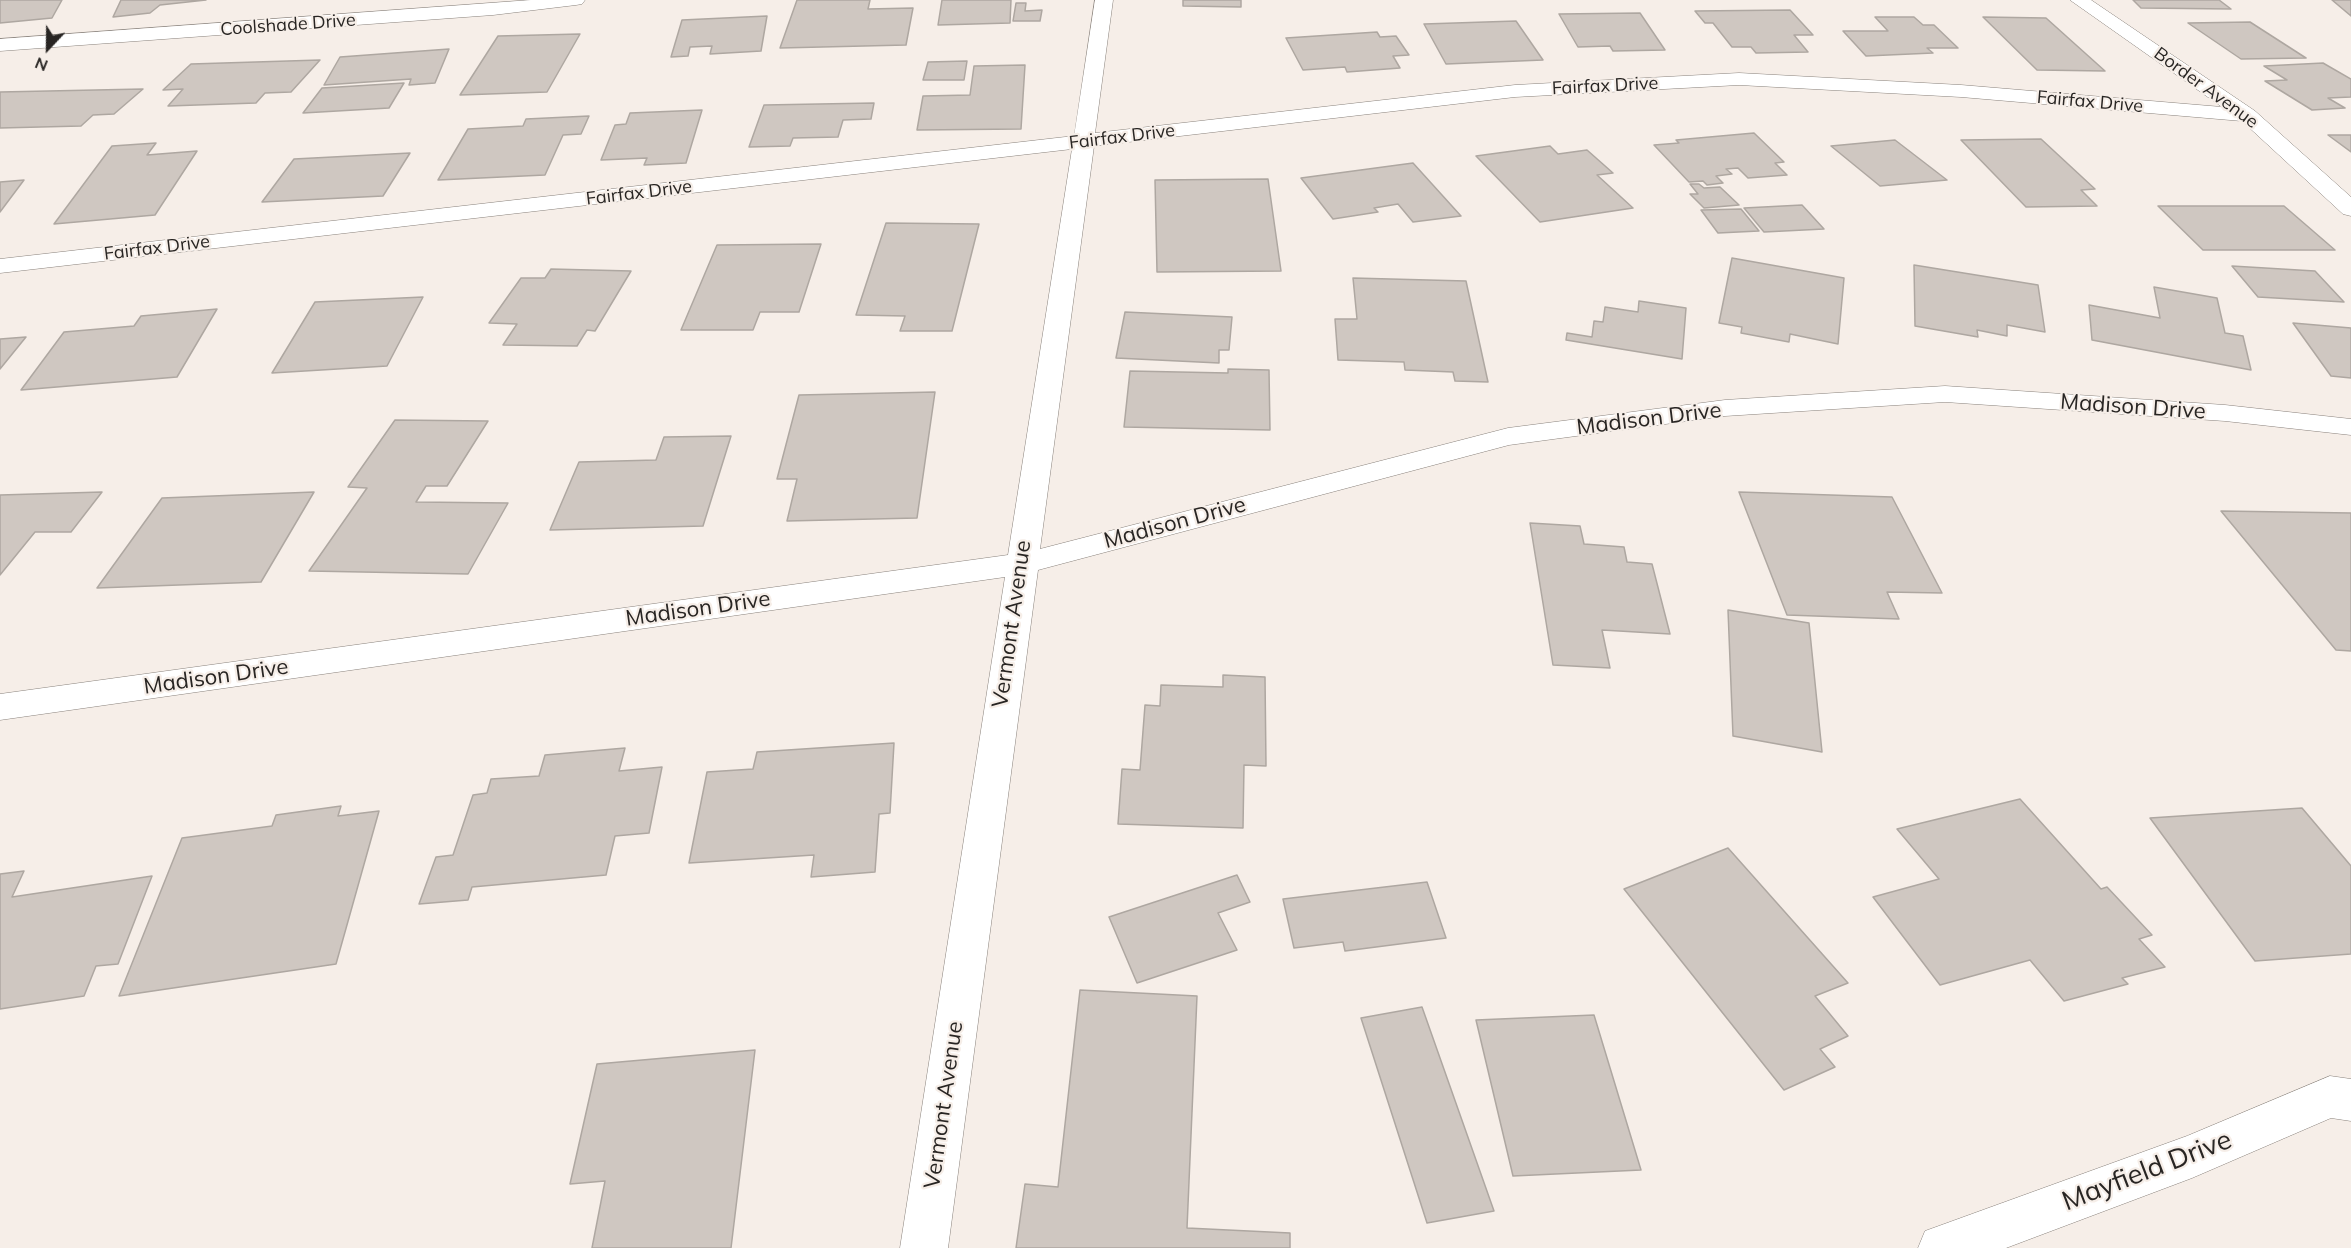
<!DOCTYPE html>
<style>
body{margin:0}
#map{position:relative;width:2351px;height:1248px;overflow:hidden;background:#f6eee8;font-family:Mulish,sans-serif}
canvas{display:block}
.north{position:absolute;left:18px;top:18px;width:60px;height:60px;-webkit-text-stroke:4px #f6eee8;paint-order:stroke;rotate:202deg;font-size:16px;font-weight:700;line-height:24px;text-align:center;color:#282523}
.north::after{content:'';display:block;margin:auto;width:21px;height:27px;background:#282523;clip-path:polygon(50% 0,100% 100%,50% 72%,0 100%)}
</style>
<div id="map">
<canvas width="2351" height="1248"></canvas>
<div class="north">N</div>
</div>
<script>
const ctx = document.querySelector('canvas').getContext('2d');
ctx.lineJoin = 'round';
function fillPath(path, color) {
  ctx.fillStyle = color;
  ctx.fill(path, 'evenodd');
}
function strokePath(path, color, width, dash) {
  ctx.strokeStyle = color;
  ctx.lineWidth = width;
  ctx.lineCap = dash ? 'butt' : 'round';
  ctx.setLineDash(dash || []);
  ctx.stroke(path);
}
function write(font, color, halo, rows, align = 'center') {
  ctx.font = font + ' Mulish,sans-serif';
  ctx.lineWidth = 4.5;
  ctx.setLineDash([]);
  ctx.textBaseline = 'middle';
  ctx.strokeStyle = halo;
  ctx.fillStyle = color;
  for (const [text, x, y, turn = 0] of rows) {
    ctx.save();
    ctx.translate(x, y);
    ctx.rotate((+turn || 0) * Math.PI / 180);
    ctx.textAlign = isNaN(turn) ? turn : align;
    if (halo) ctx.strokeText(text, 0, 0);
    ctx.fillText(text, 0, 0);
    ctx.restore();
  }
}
const building = new Path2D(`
 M0 0H62L52 18 0 23Z
 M121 0H206L160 5 150 13 113 17Z
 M797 0H870L868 9 913 8 906 45 780 48Z
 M942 0H1011L1010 23 938 25Z
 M1183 0H1241V7L1183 6Z
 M2133 0H2219L2231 9 2141 8Z
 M2332 0H2351V16Z
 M1016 3H1026L1025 11 1042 10 1040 21H1013Z
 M1790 10 1813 35H1794L1808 52 1756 53 1751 47H1732L1713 23H1705L1695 11Z
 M1640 13 1665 50 1613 51 1610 46 1578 47 1559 14Z
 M767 16 761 51 710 54 712 46 690 47 688 56 671 57 682 20Z
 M1875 17H1914L1923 25H1934L1958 48H1927L1933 53 1866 56 1843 31H1888Z
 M1983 17 2046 18 2105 71 2037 70Z
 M1516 21 1543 60 1446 64 1424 24Z
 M2250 22 2306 58 2241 59 2188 23Z
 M1377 32 1380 37 1396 36 1409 55 1393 56 1400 68 1347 72 1345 67 1303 70 1286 38Z
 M580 34 547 92 460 95 498 36Z
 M449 49 435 83 409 85 411 79 324 85 340 57Z
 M320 60 291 92 265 93 256 103 168 106 183 89 163 90 191 64Z
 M967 61 964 80H923L928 62Z
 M2323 63 2351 79V97L2328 98 2345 108 2312 110 2265 81 2287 80 2264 66Z
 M1025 65 1021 129 917 130 923 96 970 95 974 66Z
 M404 83 389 108 303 113 322 88Z
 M143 89 114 114 93 115 81 126 0 128V92Z
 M874 103 871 119 843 120 838 137 793 138 790 146 749 147 764 105Z
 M702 110 686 163 644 165 647 158 601 160 615 125 626 124 630 113Z
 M589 116 581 134 563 135 545 175 438 180 468 129 523 126 526 119Z
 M1754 133 1784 162 1775 163 1787 175 1748 178 1738 168 1726 169 1732 174 1716 176 1723 183 1707 185 1703 181 1689 182 1654 145 1679 143 1676 140Z
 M2328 135H2351V152Z
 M2041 139 2095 189 2081 190 2097 206 2026 207 1961 140Z
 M1895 140 1947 180 1880 186 1831 146Z
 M156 143 147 155 197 151 155 215 54 224 112 146Z
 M1550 146 1558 154 1587 150 1613 173 1597 175 1633 208 1540 222 1476 156Z
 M410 153 383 196 262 202 294 159Z
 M1413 163 1461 216 1413 222 1398 204 1374 208 1378 212 1333 219 1301 178Z
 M1268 179 1281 271 1157 272 1155 180Z
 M24 180 0 212V182Z
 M1690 184H1699L1704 188 1720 187 1739 205 1704 208 1690 194H1698Z
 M1802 205 1824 229 1764 232 1744 208Z
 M2158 206H2284L2335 250H2203Z
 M1741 209 1759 231 1718 233 1701 210Z
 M886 223 979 224 952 331H900L905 316 856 315Z
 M821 244 799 312H760L753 330H681L717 245Z
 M1732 258 1844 278 1838 344 1790 334 1789 342 1741 333 1742 327 1719 323Z
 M1914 265 2038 285 2045 332 2007 325V336L1977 330 1978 337 1915 326Z
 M2232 266 2315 271 2344 302 2258 297Z
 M551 269 631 271 595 331 587 330 577 346 503 345 517 324 489 323 521 278H545Z
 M1353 278 1466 281 1488 382 1455 381 1453 372 1405 370 1404 362 1338 360 1335 319H1357Z
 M2154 287 2217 298 2225 333 2243 336 2251 370 2092 340 2089 305 2160 318Z
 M423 297 387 366 272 373 315 302Z
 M1639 301 1686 308 1682 359 1566 340 1567 333 1592 337 1594 321 1603 322 1605 307 1638 312Z
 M217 309 177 377 21 390 64 332 134 326 141 316Z
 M1125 312 1232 317 1229 350H1219V363L1116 358Z
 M2293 323 2351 328V378L2331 376Z
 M26 337 0 369V339Z
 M1228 369 1269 370 1270 430 1124 427 1130 371 1228 373Z
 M935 392 917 518 787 521 797 479H777L799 395Z
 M395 420 488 421 447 486H426L416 502 508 503 468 574 309 571 367 488 348 487Z
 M731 436 703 526 550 530 579 462 656 460 664 437Z
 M102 492 71 532H35L0 575V495Z
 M314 492 261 582 97 588 162 498Z
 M1739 492 1892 497 1942 593 1887 592 1899 619 1787 615Z
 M2221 511 2351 513V651L2336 650Z
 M1530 523 1580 526 1584 544 1624 547 1627 562 1652 564 1670 634 1602 630 1610 668 1553 665Z
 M1728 610 1809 623 1822 752 1733 736Z
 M1223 675 1265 677 1266 766 1244 765 1243 828 1118 824 1122 769 1140 770 1145 705 1160 706 1161 685 1223 687Z
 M894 743 890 813 879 814 875 872 811 877 814 855 689 863 707 772 753 769 757 752Z
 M625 748 619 771 662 767 649 833 615 836 606 875 472 887 468 900 419 904 436 857 453 855 473 795 487 793 491 779 539 776 545 755Z
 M2020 799 2101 889 2107 887 2152 935 2139 939 2165 967 2122 978 2128 984 2064 1001 2030 960 1940 985 1873 897 1939 879 1897 829Z
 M341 806 338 816 379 811 336 964 119 996 182 838 272 826 276 815Z
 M2302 808 2351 866V954L2255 961 2150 818Z
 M1728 848 1848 983 1815 996 1848 1036 1820 1049 1835 1067 1784 1090 1624 889Z
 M24 871 12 897 152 876 118 964 96 966 84 996 0 1009V874Z
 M1237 875 1250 902 1218 913 1237 950 1137 983 1109 917Z
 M1427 882 1446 938 1345 951 1343 942 1294 948 1283 899Z
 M1080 990 1197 996 1187 1228 1290 1233V1248H1016L1025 1184 1058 1187Z
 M1422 1007 1494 1211 1427 1223 1361 1018Z
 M1594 1015 1641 1170 1513 1176 1476 1020Z
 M755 1050 731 1248H592L605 1181 570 1184 597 1064Z`);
fillPath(building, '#cfc7c1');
strokePath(building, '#aea7a1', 1.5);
const street = new Path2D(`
 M531 0H585L582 4 576 5 493 15 0 51V39Z
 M1095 0H1113L1095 133 1515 85 1739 73 1961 85 2222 107 2070 0H2091L2255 111 2351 197V216L2343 214 2242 121 1961 97 1739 85 1515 97 1094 146 1040 549 1508 428 1725 400 1945 386 2225 405 2351 419V435L2225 421 1945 402 1725 416 1509 445 1038 570 948 1248H900L1005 577 0 720V694L1008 555 1072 149 0 273V259L1074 136Z
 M2330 1076 2351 1079V1121L2331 1118 2192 1178 2006 1248H1918L1925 1231 2187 1136Z`);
strokePath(street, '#89827c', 1);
fillPath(street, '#fff');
write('18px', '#282523', '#f6eee8', [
 ["Coolshade Drive",288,25,-4],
 ["Fairfax Drive",1605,86,-3],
 ["Border Avenue",2206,88,36],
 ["Fairfax Drive",2090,102,5],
 ["Fairfax Drive",1122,137,-7],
 ["Fairfax Drive",639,193,-7],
 ["Fairfax Drive",157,248,-7]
]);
write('22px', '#282523', '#f6eee8', [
 ["Madison Drive",2133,407,4],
 ["Madison Drive",1649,419,-7],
 ["Madison Drive",1175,523,-15],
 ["Madison Drive",698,609,-8],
 ["Vermont Avenue",1012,624,-82],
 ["Madison Drive",216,677,-8],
 ["Vermont Avenue",944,1105,-82]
]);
write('27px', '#282523', '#f6eee8', [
 ["Mayfield Drive",2147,1171,-21]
]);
</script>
